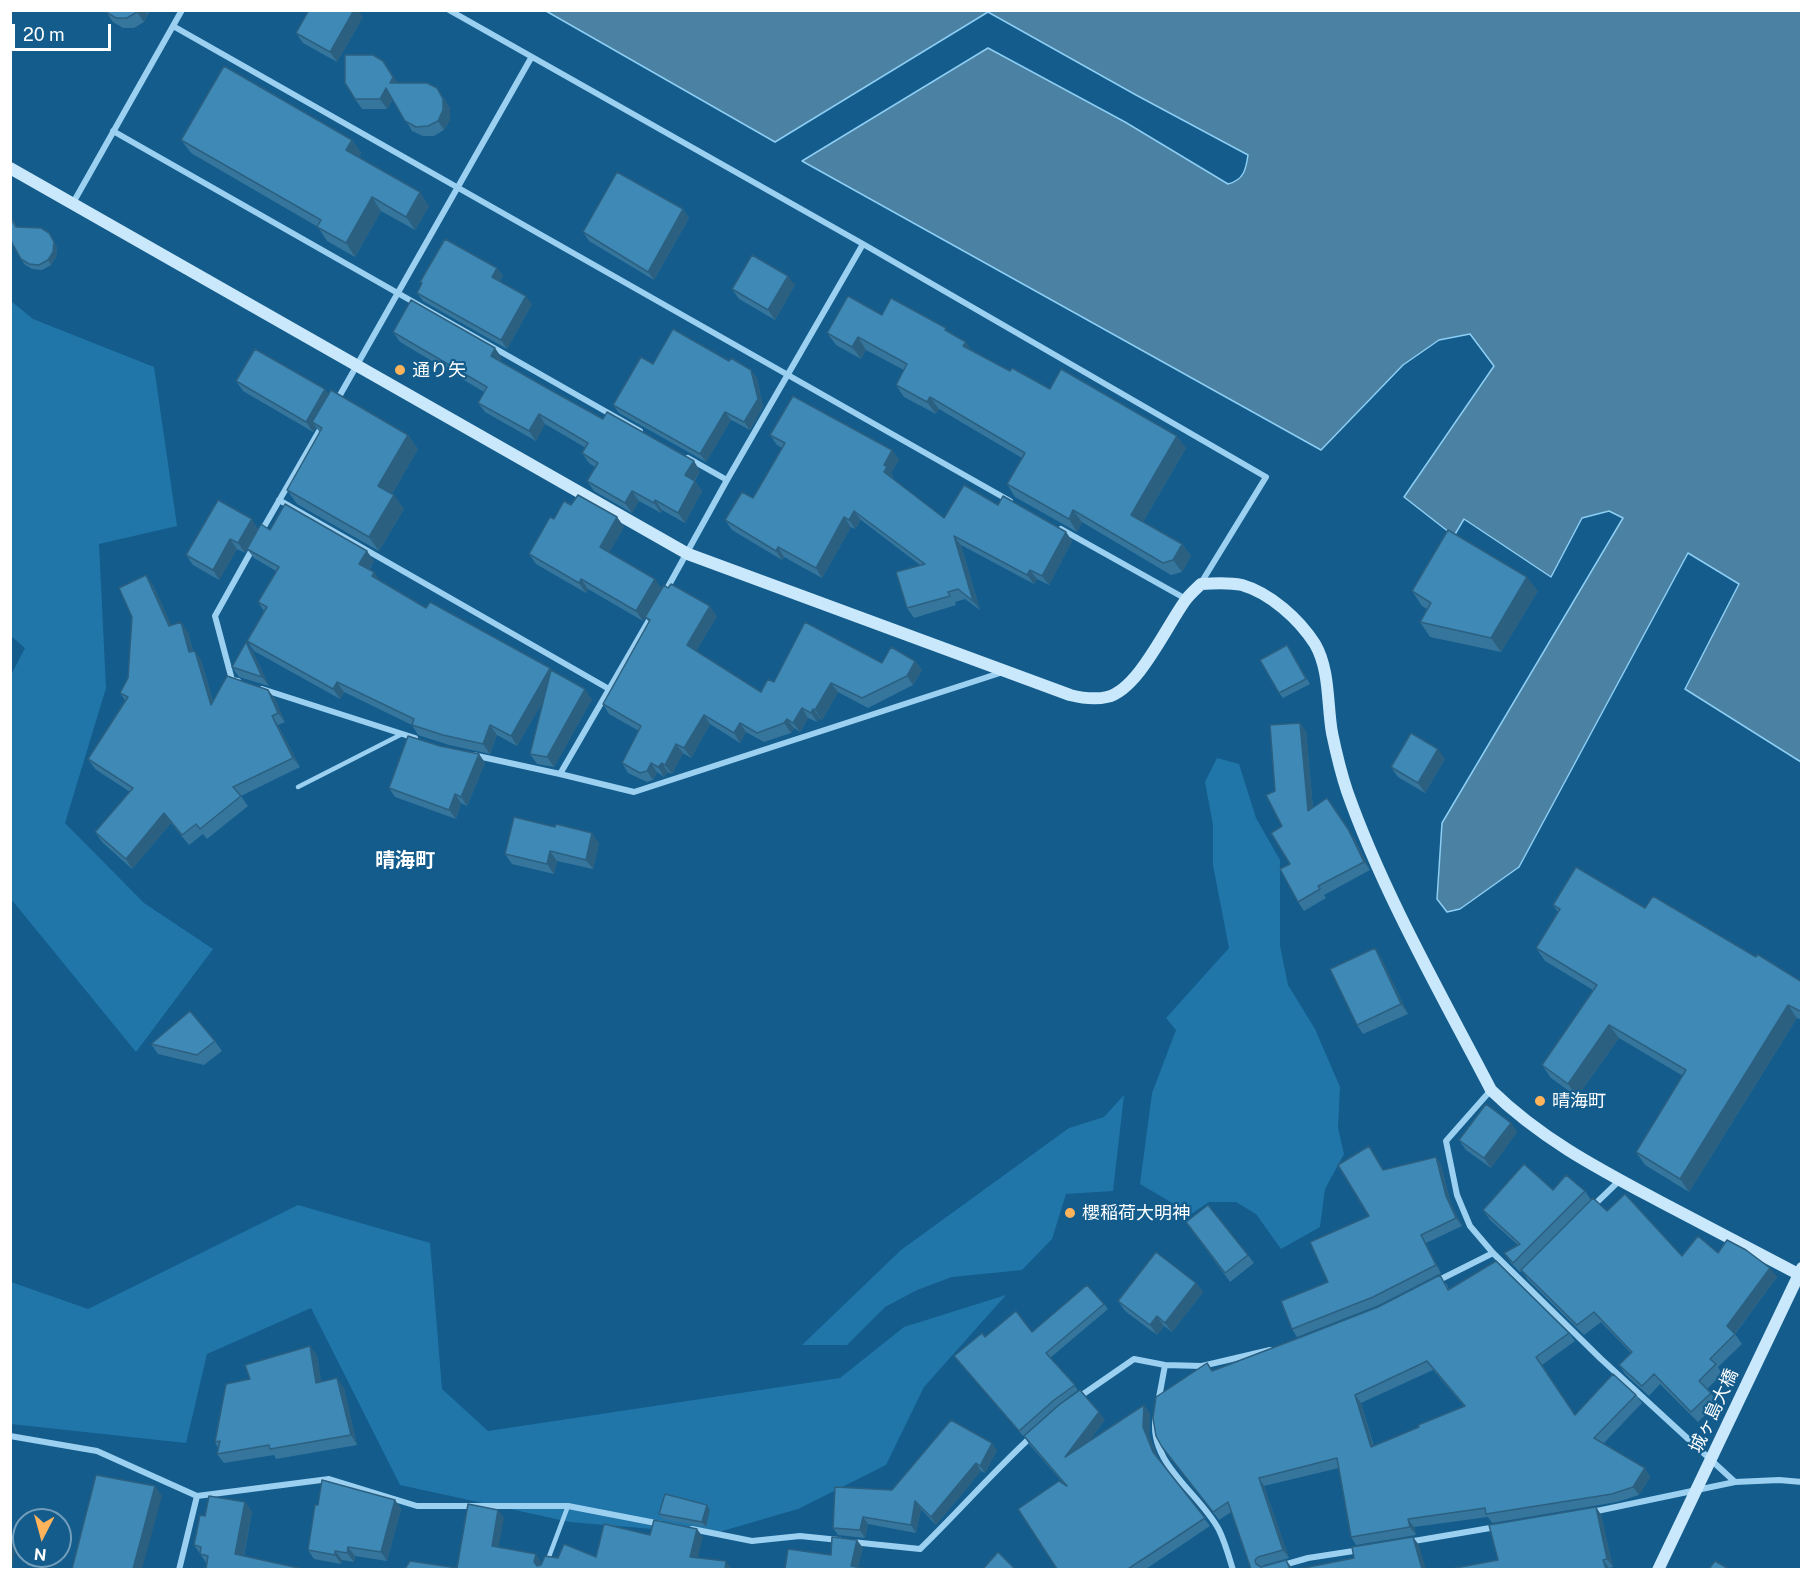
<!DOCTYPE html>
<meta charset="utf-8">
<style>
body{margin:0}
#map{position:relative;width:1812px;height:1580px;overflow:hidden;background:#135c8c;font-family:"Public Sans",sans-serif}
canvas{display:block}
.frame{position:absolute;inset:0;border:12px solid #fff;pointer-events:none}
.north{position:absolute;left:12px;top:1508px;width:60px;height:60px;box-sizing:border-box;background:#135c8c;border:2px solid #719dba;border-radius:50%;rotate:186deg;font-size:16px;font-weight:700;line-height:24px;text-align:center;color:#fff}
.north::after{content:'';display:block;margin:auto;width:21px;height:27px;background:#ffb35b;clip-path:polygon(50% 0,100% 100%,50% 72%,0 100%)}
.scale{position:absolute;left:12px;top:24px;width:99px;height:27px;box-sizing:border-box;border:3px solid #fff;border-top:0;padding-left:8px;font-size:18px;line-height:21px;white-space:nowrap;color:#fff;-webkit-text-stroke:4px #135c8c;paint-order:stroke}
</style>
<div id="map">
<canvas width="1812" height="1580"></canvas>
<div class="frame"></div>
<div class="north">N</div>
<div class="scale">20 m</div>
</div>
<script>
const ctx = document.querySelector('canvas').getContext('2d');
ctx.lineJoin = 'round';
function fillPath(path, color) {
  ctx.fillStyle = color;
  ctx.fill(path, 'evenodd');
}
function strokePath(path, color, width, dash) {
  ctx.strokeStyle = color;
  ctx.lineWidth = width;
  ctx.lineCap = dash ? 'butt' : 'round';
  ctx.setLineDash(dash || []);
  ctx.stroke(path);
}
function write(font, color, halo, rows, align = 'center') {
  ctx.font = font + ' "Public Sans","Noto Sans JP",sans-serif';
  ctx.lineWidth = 4.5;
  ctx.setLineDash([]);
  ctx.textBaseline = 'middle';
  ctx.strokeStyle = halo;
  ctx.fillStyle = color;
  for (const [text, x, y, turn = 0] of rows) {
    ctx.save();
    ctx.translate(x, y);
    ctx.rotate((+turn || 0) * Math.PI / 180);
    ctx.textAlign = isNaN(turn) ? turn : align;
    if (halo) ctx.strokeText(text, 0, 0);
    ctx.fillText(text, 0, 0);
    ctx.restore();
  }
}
fillPath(new Path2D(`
 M11 301 33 319 154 367 177 526 99 544 106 688 65 823 144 903 213 949 136 1052 11 899V675L25 648 10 635Z
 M1217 758 1239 764 1256 818 1280 860V946L1288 985 1315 1029 1340 1087 1338 1128 1344 1154 1325 1189 1320 1227 1281 1249 1256 1214 1236 1202H1209L1191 1214 1140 1184 1152 1093 1176 1030 1166 1018 1229 948 1213 865V825L1205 782Z
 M1124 1095 1113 1191 1066 1194 1052 1239 1022 1270 952 1277 917 1290 885 1307 847 1345H802L901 1250 1069 1128 1104 1117Z
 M298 1205 430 1243 442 1389 488 1431 840 1378 904 1327 1006 1295 924 1387 886 1465 798 1509 712 1534 570 1522 400 1485 311 1308 207 1354 186 1443 11 1424V1282L88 1309Z`), '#2176a9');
const water = new Path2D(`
 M546 11H1801V762L1685 689 1739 584 1688 553 1519 867 1460 909 1447 912 1437 899 1442 823 1623 518 1609 511 1582 518 1551 577 1464 519 1454 536 1404 497 1494 366 1470 334 1439 340 1403 365 1321 450 802 161 988 48 1125 122 1228 184C1244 180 1246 169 1248 155L1136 95 988 12 775 142Z`);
fillPath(water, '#4b81a3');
strokePath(water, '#8dcef4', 1.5);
strokePath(new Path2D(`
 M298 787 402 734
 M544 1570 568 1506`), '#9bd0f1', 4.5);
strokePath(new Path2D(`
 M449 10 863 244 1266 477 1201 583
 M173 26 1010 501
 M113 131 640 431
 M73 203 182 10
 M336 402 531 58
 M688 458 727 480
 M279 500 609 689
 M1061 529 1186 599
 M261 532 322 426
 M664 594 727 480 863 244
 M238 681 232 680 215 616 254 546
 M262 689 415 738
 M473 755 560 774 652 615
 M560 774 634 792 1003 672
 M1491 1090 1446 1141 1457 1195 1470 1226 1493 1253 1600 1358 1735 1482 1592 1512
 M1593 1206 1620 1180
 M1437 1281 1493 1253
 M1079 1397 1134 1359 1165 1365 1202 1366 1270 1350
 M1158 1403 1165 1365
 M1156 1416C1147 1463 1199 1492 1219 1530 1225 1542 1229 1557 1233 1570
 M10 1436 97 1451 197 1496 329 1479 417 1506H568L661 1524
 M1735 1482 1779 1480 1802 1482
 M692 1529 752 1541 800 1536 839 1540
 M852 1542 920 1549C958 1512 993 1472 1032 1436
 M1408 1542 1496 1527
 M179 1570 197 1496
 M1266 1570 1308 1558 1360 1550`), '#9bd0f1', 6);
strokePath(new Path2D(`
 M10 168 688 554 1070 695C1082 698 1094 700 1107 697 1138 690 1166 627 1185 601 1189 595 1195 590 1201 584 1214 583 1228 582 1242 585 1270 593 1299 619 1315 644 1330 670 1327 704 1332 733 1336 752 1341 773 1347 791 1383 893 1441 994 1491 1090 1541 1139 1599 1169 1659 1201 1707 1226 1754 1251 1802 1276`), '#c9e8fb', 12);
strokePath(new Path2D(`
 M1658 1570 1802 1268`), '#c9e8fb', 12);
fillPath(new Path2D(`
 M105 10 149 12 144 22 134 28H123L113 22Z
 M363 17 337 62 303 43 296 33Z
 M390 71 397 83 437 88 450 108V120L444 130 434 136H423L412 131 393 99 387 109H362L355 99Z
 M181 140H352L361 153 359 157 429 206 415 230 381 211 355 257 327 241 318 227 191 153Z
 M683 209 689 218 654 280 589 241 583 232Z
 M10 215 17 227 49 233 57 247 56 257 51 265 42 270 32 269 24 264 13 243H10Z
 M497 268 503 276 500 281 532 304 507 349 423 301 417 293 422 284 420 282Z
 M795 285 775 320 739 299 732 289Z
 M948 331 972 351 1010 371 1186 448 1143 522 1182 544 1191 556 1182 572 1171 575 1082 522 1077 532 1015 497 1007 484 1022 458 939 409 936 414 904 397 896 385 904 370 866 350 861 359 836 345 827 333Z
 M393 332 502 358 500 361 603 419 700 471 695 481 702 491 685 523 662 510 661 513 639 501 632 513 594 491 587 481 595 467 589 463 582 453 586 448 545 424 536 441 485 412 478 403 484 392 400 342Z
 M653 364 757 378 763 407 750 430 731 420 706 462 619 413 613 405Z
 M236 381 328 394 408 435 418 449 392 494 404 509 379 551 297 504 287 490 320 433 316 427 313 432 243 391Z
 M770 435 899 459 891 473 893 476 892 478 944 518 998 505 1066 532 1072 541 1049 585 1037 579 1034 584 961 545 980 610 965 599 955 602 956 605 914 618 907 608 920 565 861 520 855 529 851 527 822 578 784 557 782 560 732 530 725 520 753 498 782 448 777 445Z
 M571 505 617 517 624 527 609 552 662 589 643 621 588 589 586 593 536 564 529 554 554 519Z
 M258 528 270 530 374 561 369 570 379 580 426 608 550 668 551 670 592 699 554 767 537 764 530 754 543 701 517 746 497 735 490 754 449 745 418 735 412 725 344 692 340 699 254 651 247 641 264 611 258 602 276 571 254 558 247 549 245 553 237 549 219 580 193 565 186 555Z
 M153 585 171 625 188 632 193 651 201 660 213 701 268 690 275 699 285 722 278 725 300 767 241 796 248 806 207 839 203 834 189 845 171 823 132 869 102 842 95 832 130 792 95 769 88 759 125 700 120 693 128 678Z
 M1412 591H1538L1501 652 1430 637 1420 622 1427 609 1422 606Z
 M717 616 696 651 761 692 774 682 882 663 915 661 922 670 913 685 868 708 838 692 822 720 820 718 817 722 808 718 800 732 794 728 791 733 764 742 746 732 740 743 710 724 691 758 683 753 672 774 668 772 664 777 657 772 653 780 647 782 628 773 622 763 639 731 609 714 603 704 649 622 645 617Z
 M246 642 253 652 269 686 239 677 232 667Z
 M1290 650 1310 684 1283 698 1279 693Z
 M1306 731 1313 808 1354 838 1370 870 1324 895 1326 898 1304 911 1298 902 1275 791Z
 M440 746 479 754 485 763 467 806 461 803 456 819 395 797 389 788Z
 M1445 759 1425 793 1398 777 1391 767Z
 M555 827 599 843 593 869 557 861 554 874 512 864 505 854Z
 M1553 905 1645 908 1756 957 1802 982V1020L1797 1018 1689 1192 1645 1165 1636 1152 1683 1076 1619 1038 1577 1097 1551 1078 1542 1065 1593 990 1545 961 1536 948 1558 912Z
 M1381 958 1408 1014 1363 1034 1357 1025Z
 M215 1041 222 1051 204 1065 158 1054 151 1044Z
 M1511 1123 1517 1132 1491 1168 1466 1150 1459 1140Z
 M1369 1146 1384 1170 1436 1157 1441 1165 1451 1204 1462 1226 1426 1243 1441 1273 1379 1305 1297 1337 1292 1329 1328 1282 1369 1216Z
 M1553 1190 1585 1191 1591 1200 1682 1256 1718 1253 1777 1277 1735 1334 1742 1344 1718 1367 1722 1374 1707 1389 1718 1402 1698 1422 1660 1384 1649 1396 1626 1375 1619 1365 1631 1353 1601 1322 1584 1335 1528 1280 1522 1271 1520 1272 1511 1263 1504 1253 1518 1245 1490 1220 1483 1210Z
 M1186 1222 1248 1255 1254 1263 1230 1282Z
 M1196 1283 1203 1292 1172 1332 1164 1326 1157 1335 1125 1311 1118 1301Z
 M1446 1283 1449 1289 1569 1333 1575 1341 1542 1365 1575 1415 1636 1395 1642 1403 1603 1444 1645 1468 1650 1477 1639 1495 1617 1502 1492 1523 1488 1517 1414 1527 1416 1535 1356 1545 1351 1537 1339 1468 1264 1486 1289 1558 1264 1565 1263 1567 1292 1568 1293 1569H1251L1231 1512 1219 1520 1162 1447 1212 1371ZM1433 1370 1464 1406 1419 1427 1374 1446 1361 1403Z
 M1104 1304 1108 1309 1050 1358 1078 1390 1058 1405 1023 1436 954 1356 985 1337 1032 1332Z
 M310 1346 317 1356 321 1382 344 1388 357 1445 276 1459 274 1455 224 1463 217 1454 218 1448 215 1442 250 1379Z
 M1150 1413 1149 1435 1158 1458 1210 1526 1146 1569H1057L1064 1484 1029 1444 1024 1436 1105 1420 1089 1441Z
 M997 1450 985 1473 981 1471 936 1525 921 1509 916 1533 868 1524 865 1538 838 1535 833 1528 892 1490Z
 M395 1500 401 1509 387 1561 355 1556 354 1562 342 1560 341 1564 314 1559 308 1550 318 1505Z
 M245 1502 252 1512 244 1556 207 1564 194 1545 205 1516Z
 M707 1505 710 1510 706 1527 663 1519 659 1514Z
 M1596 1507 1601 1515 1613 1567 1609 1568 1498 1560Z`), '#36769d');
fillPath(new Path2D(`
 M138 10H149L144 22 137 12Z
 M354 10H358L363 17 337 62 330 52Z
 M383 61 390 71 400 86 390 83Z
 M386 88 393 98 387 109 380 99Z
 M437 88 450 108V120L444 130 438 121Z
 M352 140 361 153 356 163 346 150Z
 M420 192 429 206 415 230 406 217Z
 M372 197 381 211 355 257 346 243Z
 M683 209 689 218 654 280 648 272Z
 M49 233 57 247 56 257 51 265 48 260Z
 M497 268 503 276 498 285 492 277Z
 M788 276 795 285 775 320 768 310Z
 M526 296 532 304 507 349 501 340Z
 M858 337 866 350 861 359 852 347Z
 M966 342 974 354 963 346Z
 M495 348 502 358 498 365 491 356Z
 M751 370 757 378 763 407 750 430 744 422Z
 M325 389 332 399 312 422 316 427 313 432 306 422Z
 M930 397 939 409 936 414 927 402Z
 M725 412 731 420 706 462 700 454Z
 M539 414 545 424 536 441 529 431Z
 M408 435 418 449 388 501 378 486Z
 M1177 436 1186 448 1140 527 1131 515Z
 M892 450 899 459 891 473 893 476 890 481 884 472V465Z
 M694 461 700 471 692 485 685 475Z
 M695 481 702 491 685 523 678 513Z
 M632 491 639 501 632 513 625 503Z
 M394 495 404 509 379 551 369 537Z
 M655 500 662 510 661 513 654 503Z
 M1073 510 1082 522 1077 532 1069 519Z
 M854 511 861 520 855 529 849 520Z
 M617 517 624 527 607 557 600 547Z
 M844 517 851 527 822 578 816 568Z
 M252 519 258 529 245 553 238 543Z
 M1066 532 1072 541 1049 585 1042 576Z
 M954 536 961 545 980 610 973 601Z
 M230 539 237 549 219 580 213 570Z
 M1182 544 1191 556 1182 572 1173 560Z
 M778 547 784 557 782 560 776 551Z
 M367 551 374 561 366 574 359 564Z
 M1030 570 1037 579 1034 584 1027 575Z
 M374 572 381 582 372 576Z
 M146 575 153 585 176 635 169 626Z
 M1527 577 1538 591 1501 652 1491 638Z
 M581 579 588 589 586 593 579 583Z
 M655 579 662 589 643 621 636 611Z
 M710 606 717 616 694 655 687 645Z
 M181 622 188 632 196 662 189 652Z
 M246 642 253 652 269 686 262 677Z
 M195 651 201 660 217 715 211 705Z
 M915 661 922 670 913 685 907 676Z
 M550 668 557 678 517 746 511 736Z
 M337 682 344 692 340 699 333 689Z
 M831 683 838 692 822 720 815 710Z
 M585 689 592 699 554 767 547 757Z
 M268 690 275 699 285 722 278 713Z
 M802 708 808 718 800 732 793 723Z
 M813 709 820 718 817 722 811 713Z
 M704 715 710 724 691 758 684 748Z
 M272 716 278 725 300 767 293 758Z
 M787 719 794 728 791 733 784 723Z
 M740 723 746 732 740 743 734 733Z
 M1300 723 1306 731 1314 819 1308 811Z
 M490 725 497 735 490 754 483 744Z
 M676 744 683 753 672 774 665 765Z
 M1438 749 1445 759 1425 793 1418 783Z
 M479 754 485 763 467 806 461 797Z
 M651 763 657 772 653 780 647 771Z
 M662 763 668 772 664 777 658 767Z
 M455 794 461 803 456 819 449 810Z
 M1327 798 1354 838 1370 870 1364 862Z
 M164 813 171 823 132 869 126 859Z
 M592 833 599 843 593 869 586 860Z
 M550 851 557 861 554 874 547 864Z
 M1375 948 1381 958 1408 1014 1401 1004Z
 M1788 1005 1797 1018 1689 1192 1680 1179Z
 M1609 1025 1619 1038 1577 1097 1568 1084Z
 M1511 1123 1517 1132 1491 1168 1484 1158Z
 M1436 1157 1441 1165 1451 1204 1462 1226 1456 1218 1446 1196Z
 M1421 1235 1426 1243 1441 1273 1436 1265Z
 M1770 1268 1777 1277 1733 1336 1727 1326Z
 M1196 1283 1203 1292 1172 1332 1165 1323Z
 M1157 1316 1164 1326 1157 1335 1150 1325Z
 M310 1346 317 1356 323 1393 316 1383Z
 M337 1378 344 1388 357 1445 351 1435Z
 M1355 1395 1361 1403 1376 1456 1371 1447Z
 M1144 1405 1150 1413 1149 1435 1159 1460 1153 1452 1143 1427Z
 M1099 1412 1105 1420 1071 1465 1065 1457Z
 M992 1443 997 1450 985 1473 980 1466Z
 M976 1463 981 1471 936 1525 931 1517Z
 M1645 1468 1650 1477 1639 1495 1633 1487Z
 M1259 1478 1264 1486 1289 1558 1283 1550Z
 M155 1486 162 1496 142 1569H133Z
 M395 1500 401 1509 387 1561 381 1552Z
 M915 1501 921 1509 916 1533 911 1525Z
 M245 1502 252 1512 242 1564 235 1554Z
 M707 1505 710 1510 706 1527 702 1522Z
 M1596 1507 1601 1515 1613 1567 1607 1559Z
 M498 1510 504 1518 497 1555 492 1546Z
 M863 1517 868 1524 865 1538 860 1530Z
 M1408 1519 1414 1527 1416 1535 1410 1527Z
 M697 1529 703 1537 696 1565 690 1557Z
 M10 1536 16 1544 12 1569H10Z
 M1413 1537 1419 1545 1426 1569H1422Z
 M857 1540 863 1548 858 1569 851 1566Z
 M348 1547 355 1556 354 1562 347 1553Z
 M335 1551 342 1560 341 1564 335 1555Z
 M536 1554 542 1563 540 1569 534 1562Z
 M1286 1560 1292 1568 1293 1569H1290Z
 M1603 1560 1609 1568 1610 1569H1606Z
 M726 1561 732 1569H725Z`), '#2c6080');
const building = new Path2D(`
 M105 10H138L137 12 127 18H116L106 12Z
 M309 10H354L330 52 296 33Z
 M345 55H373L383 61 393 77 390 83H427L437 88 443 99V110L438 121 428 126 416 127 405 121 386 88 380 99H355L345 83Z
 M224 66 352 140 346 150 420 192 406 217 372 197 346 243 317 227 321 220 181 140Z
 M617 172 683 209 648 272 583 232Z
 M10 217 16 227 41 228 49 233 54 242 53 252 48 260 39 265 29 264 21 259 10 239Z
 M445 239 497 268 492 277 526 296 501 340 417 293 422 283 420 282Z
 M752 255 788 276 768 310 732 289Z
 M848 296 882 315 891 298 946 328 945 330 966 342 963 346 1010 371 1012 368 1050 389 1061 369 1177 436 1131 515 1182 544 1173 560 1163 563 1073 510 1069 519 1007 484 1025 453 930 397 927 402 896 385 907 364 858 337 852 347 827 333Z
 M411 300 495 348 491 356 554 392 603 419 607 412 694 461 685 475 695 481 678 513 655 500 654 503 632 491 625 503 587 481 598 463 582 453 588 443 539 414 529 431 478 403 487 387 393 332Z
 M673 329 729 361 731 358 751 370 758 399 744 422 725 412 700 454 613 405 641 357 653 364Z
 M255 349 325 389 306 422 236 381Z
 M331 390 408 435 378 486 394 495 369 537 287 490 322 428 312 422Z
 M793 396 892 450 884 465 887 467 884 472 944 518 964 485 998 505 1003 496 1066 532 1042 576 1030 570 1027 575 954 536 973 601 958 589 948 592 950 596 907 608 896 572 925 564 854 511 849 520 844 517 816 568 778 547 776 551 725 520 742 492 753 498 785 443 770 435Z
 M578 495 617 517 600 547 655 579 636 611 581 579 579 583 529 554 550 517 554 519 564 501 571 505Z
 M218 500 252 519 238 543 230 539 213 570 186 555Z
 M285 504 367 551 359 564 374 572 372 576 426 608 430 602 550 668 511 736 490 725 483 744 443 735 412 725 414 719 337 682 333 689 247 641 267 607 258 602 279 567 247 549 261 524 270 530Z
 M1448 530 1527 577 1491 638 1420 622 1431 603 1412 591Z
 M146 575 169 626 181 622 189 652 195 651 211 705 227 676 268 690 278 713 272 716 293 758 233 787 241 796 200 829 196 824 182 835 164 813 126 859 95 832 133 788 88 759 128 697 120 693 128 678 132 617 119 588Z
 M671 584 710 606 687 645 761 692 768 679 774 682 805 622 882 663 891 647 915 661 907 676 862 698 831 683 815 710 813 709 811 713 802 708 793 723 787 719 784 723 757 733 740 723 734 733 704 715 684 748 676 744 665 765 662 763 658 767 651 763 647 771 640 773 622 763 641 726 603 704 650 620 645 617 664 585 668 588Z
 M246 642 262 677 232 667Z
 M1287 645 1306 679 1279 693 1260 660Z
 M551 670 585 689 547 757 530 754Z
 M1300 723 1308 811 1327 798 1348 829 1364 862 1318 886 1320 889 1298 902 1280 869 1290 864 1271 833 1282 826 1266 795 1275 791 1270 725Z
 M1411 733 1438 749 1418 783 1391 767Z
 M408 736 440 746 479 754 461 797 455 794 449 810 389 788Z
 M514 817 555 827 556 824 592 833 586 860 550 851 547 864 505 854Z
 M1576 867 1645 908 1653 896 1756 957 1757 954 1802 982V1012L1788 1005 1680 1179 1636 1152 1686 1070 1609 1025 1568 1084 1542 1065 1597 985 1536 948 1560 909 1553 905Z
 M1375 948 1401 1004 1357 1025 1330 969Z
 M190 1011 215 1041 197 1055 151 1044Z
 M1486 1104 1511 1123 1484 1158 1459 1140Z
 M1369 1146 1383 1170 1436 1157 1446 1196 1456 1218 1421 1235 1436 1265 1373 1297 1292 1329 1281 1301 1328 1282 1310 1242 1369 1216 1338 1165Z
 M1524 1164 1553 1190 1566 1175 1585 1191 1513 1263 1504 1253 1520 1244 1483 1210Z
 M1625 1194 1682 1256 1698 1236 1718 1253 1727 1240 1746 1250 1770 1268 1727 1326 1735 1334 1710 1359 1716 1364 1699 1381 1711 1393 1691 1412 1654 1374 1642 1386 1619 1365 1632 1352 1594 1312 1577 1325 1521 1270 1593 1198 1607 1211Z
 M1208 1205 1248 1255 1225 1273 1186 1222Z
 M1156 1252 1196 1283 1165 1323 1157 1316 1150 1325 1118 1301Z
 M1496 1261 1569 1333 1536 1357 1575 1415 1613 1374 1636 1395 1594 1438 1645 1468 1633 1487 1612 1494 1486 1514 1485 1508 1408 1519 1410 1527 1351 1537 1337 1458 1259 1478 1283 1550 1258 1557 1255 1560 1256 1564 1261 1567 1286 1560 1290 1569H1251L1228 1502 1213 1512 1162 1447 1156 1436 1153 1418 1156 1397 1207 1363 1212 1371 1296 1339 1378 1307 1440 1275 1448 1290ZM1427 1361 1465 1406 1418 1425 1419 1427 1371 1447 1355 1395Z
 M1087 1285 1104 1304 1046 1353 1075 1385 1054 1400 1019 1431 954 1356 982 1333 985 1337 1016 1311 1032 1332Z
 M310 1346 316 1383 337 1378 351 1435 270 1449 269 1445 217 1454 220 1441 215 1442 226 1384 250 1379 245 1365Z
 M1080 1390 1099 1412 1065 1457 1144 1405 1143 1427 1153 1452 1205 1518 1128 1569H1057L1018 1509 1059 1481 1067 1486 1024 1436 1059 1405Z
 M951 1420 992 1443 980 1466 976 1463 931 1517 915 1501 911 1525 863 1517 860 1530 833 1528 835 1487 892 1490Z
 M96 1475 155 1486 133 1569H72Z
 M322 1480 395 1500 381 1552 348 1547 347 1553 335 1551V1555L308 1550 315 1505H318Z
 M665 1494 707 1505 702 1522 659 1514Z
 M209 1496 245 1502 235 1554 303 1569H206L208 1556 200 1554 201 1547 194 1545 200 1515 205 1516Z
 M468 1504 498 1510 492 1546 536 1554 534 1562 537 1566 541 1565 545 1556 558 1558 564 1544 596 1557 604 1524 650 1535 654 1520 697 1529 690 1557 726 1561 725 1569H405L410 1561 457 1568Z
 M1596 1507 1607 1559 1603 1560 1606 1569H1450L1498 1560 1489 1525Z
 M832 1537 857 1540 851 1566 866 1569H785L788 1549 831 1555Z
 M1413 1537 1422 1569H1299L1354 1558 1352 1547Z
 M998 1552 1015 1569H983Z
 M1715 1561 1729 1569H1709Z`);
fillPath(building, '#3f89b7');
strokePath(building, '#2c6080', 1.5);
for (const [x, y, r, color] of [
 [400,370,6,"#ffb35b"],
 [1540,1101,6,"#ffb35b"],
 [1070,1213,6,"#ffb35b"]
]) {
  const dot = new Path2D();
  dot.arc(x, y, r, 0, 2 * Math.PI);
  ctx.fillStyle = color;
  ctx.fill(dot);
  strokePath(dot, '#135c8c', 2);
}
write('18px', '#fff', '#135c8c', [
 ["通り矢",412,370],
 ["晴海町",1552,1101],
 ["櫻稲荷大明神",1082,1213]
], 'left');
write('18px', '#fff', '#135c8c', [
 ["城ヶ島大橋",1714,1411,-65]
]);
write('bold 20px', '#fff', '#135c8c', [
 ["晴海町",405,861]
]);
</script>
